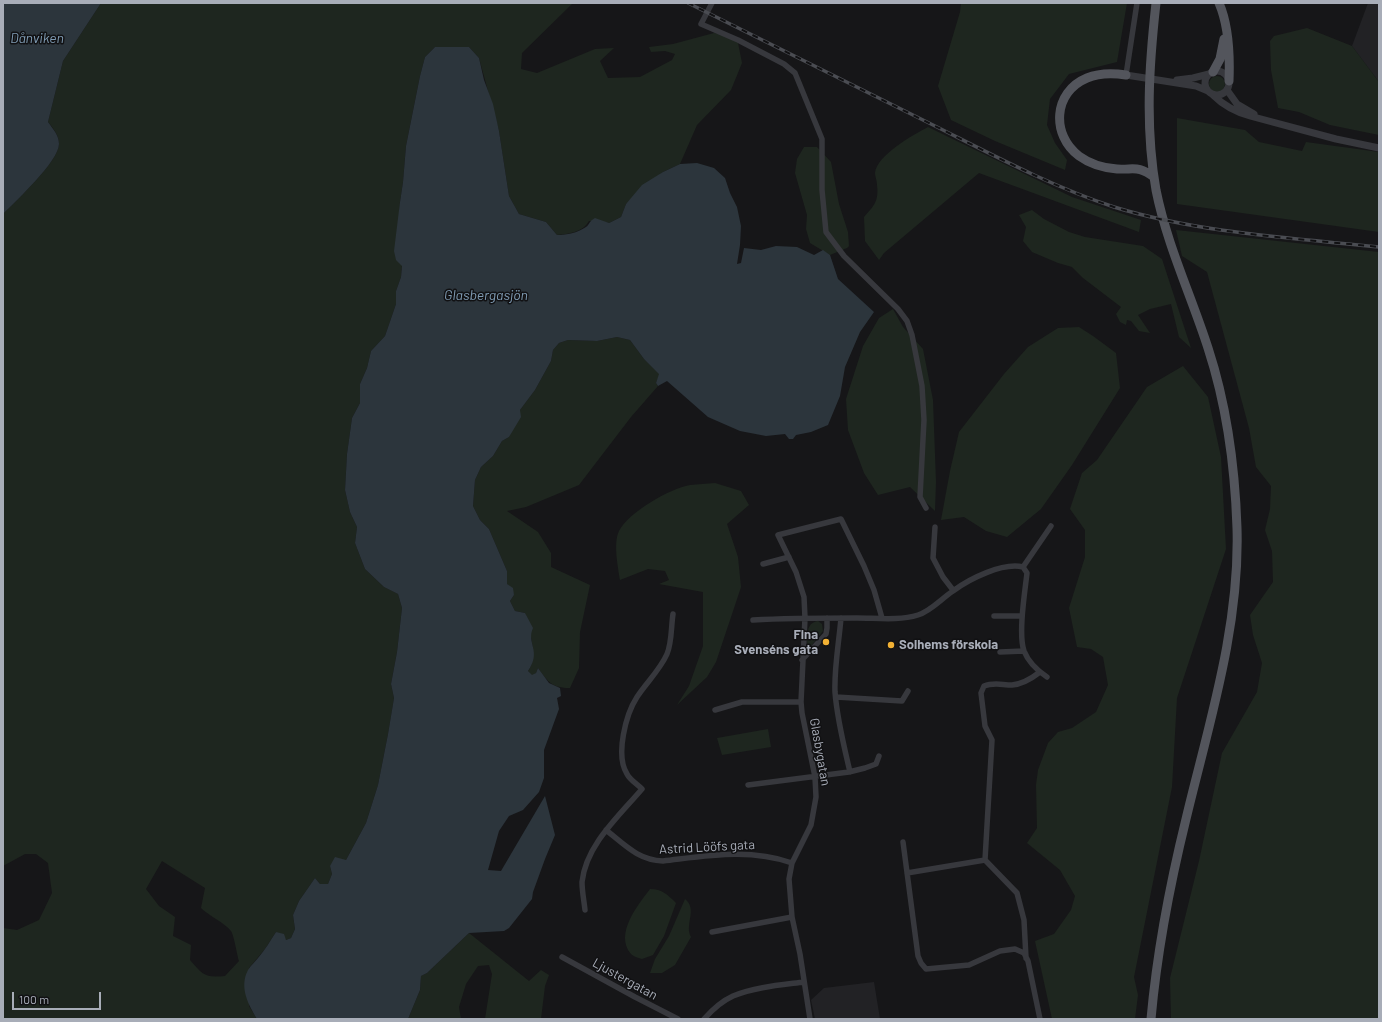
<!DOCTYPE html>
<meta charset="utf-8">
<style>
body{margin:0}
#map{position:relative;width:1382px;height:1022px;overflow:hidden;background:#161618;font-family:Barlow,sans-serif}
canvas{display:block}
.frame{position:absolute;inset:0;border:4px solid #a8adb8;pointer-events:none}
.scale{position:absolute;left:12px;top:992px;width:89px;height:18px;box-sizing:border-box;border:2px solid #a8adb8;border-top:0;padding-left:5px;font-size:12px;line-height:14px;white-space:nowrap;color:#a8adb8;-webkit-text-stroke:3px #111113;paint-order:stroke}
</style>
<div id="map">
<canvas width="1382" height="1022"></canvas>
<div class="frame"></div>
<div class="scale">100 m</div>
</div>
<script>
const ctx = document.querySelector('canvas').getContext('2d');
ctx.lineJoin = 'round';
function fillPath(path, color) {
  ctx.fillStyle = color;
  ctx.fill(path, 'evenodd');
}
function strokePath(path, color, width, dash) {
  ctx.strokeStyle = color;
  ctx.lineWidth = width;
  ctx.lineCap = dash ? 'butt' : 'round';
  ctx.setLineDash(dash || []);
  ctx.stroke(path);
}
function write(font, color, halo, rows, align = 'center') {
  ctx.font = font + ' Barlow,sans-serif';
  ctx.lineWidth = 3;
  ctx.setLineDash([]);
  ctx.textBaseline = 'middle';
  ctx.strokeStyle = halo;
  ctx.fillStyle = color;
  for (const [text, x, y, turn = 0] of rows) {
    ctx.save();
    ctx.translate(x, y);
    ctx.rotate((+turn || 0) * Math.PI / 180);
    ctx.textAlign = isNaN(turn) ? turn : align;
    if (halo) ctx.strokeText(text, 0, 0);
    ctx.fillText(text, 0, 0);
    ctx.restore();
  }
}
fillPath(new Path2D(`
 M1368 3H1379V82L1352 46Z
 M874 982 880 1019H815L811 1000 824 988Z`), '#222225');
fillPath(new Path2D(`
 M101 3H573L522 53 521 69 537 73 595 49 614 48 600 61 608 78 640 77 672 60 675 54 665 51 651 52 649 47 673 44 714 33 724 34 738 43 742 63 731 90 697 125 680 164 663 172 626 204 621 217 609 223 589 221C583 232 569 234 557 235L546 222 519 214 509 196 499 131 479 58 469 47H435L425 57 420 76 406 146 403 182 400 202 399 220 402 265 401 277 396 291V304L385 336 371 351 367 368 360 384V403L352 418 347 454 345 490 350 512 357 527 355 543 365 569 384 587 398 594 402 608 397 652 391 684 394 698 388 734 378 785 366 823 346 860 330 866 332 874 328 884H320L315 878 299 901 293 915 295 929 291 938 286 940 276 932 265 949 249 968V1006L257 1019H3V928L17 930 39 920 52 893 48 863 36 854H25L3 866V214C16 201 59 161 59 144 59 135 53 128 48 122L63 61ZM162 861 205 888 201 908C209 916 225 923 231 931 234 935 237 955 239 961L225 976C205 978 203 975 190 960L191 945 173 936 175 917 159 906 146 889Z
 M961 3H1127L1117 62 1069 74 1050 99 1047 125 1055 143 1067 160 1065 170 995 141 951 120 938 86 960 12Z
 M1307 28 1352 46 1379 82V135L1330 125 1299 112 1278 108 1271 70 1270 41 1274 36Z
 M1209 84a8 8 0 1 1 16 0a8 8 0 1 1-16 0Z
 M1177 118 1245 130 1259 142 1302 151 1306 142 1379 152V232L1177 204Z
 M928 127 1072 197 1141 220 1139 232 979 173 884 253 879 260 865 241 864 217C874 206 879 201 877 185 877 181 875 176 875 173 877 155 913 135 928 127Z
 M804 147H817L831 162 839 204 848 232 849 246 847 248 830 255 810 243 806 229 807 215 795 173 797 159Z
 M1032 210 1044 219 1069 232 1085 237 1143 246 1162 259 1191 348 1179 337 1171 304 1150 309 1138 315 1150 333 1139 331 1131 321 1127 320 1126 325 1120 322 1116 314 1121 307 1083 278 1072 267 1058 263 1032 252 1023 241 1026 227 1019 215Z
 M1176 230 1379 252V1019H1171L1170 978 1199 861 1222 753 1257 692 1262 663 1253 635 1250 615 1273 582 1272 551 1265 530 1270 509 1271 486 1256 467 1249 428 1207 272 1182 256Z
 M893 309 903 327 923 349 933 400 936 482 935 511 910 487 878 495 864 473 848 430 846 399 863 346 879 318Z
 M1079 327 1093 336 1116 353 1120 388 1072 465 1041 509 1007 537 986 531 964 517 941 520 950 471 959 432 1004 374 1028 347 1058 328Z
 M617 337 630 340 644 359 660 374 656 383 658 386 631 417 579 485 526 507 507 511 538 532 551 553V567L590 585 580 632 579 668 570 688C552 688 548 682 538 668L536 673 532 676 528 671C539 657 529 629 525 613L515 611 510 601 514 595 507 584V571L489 529 480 520 473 506 475 480 481 467 493 456 502 441 509 437 520 410 535 390 551 361 553 350 559 343 568 340 597 341Z
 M1183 366 1208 397 1221 457 1226 549 1177 698 1172 787 1134 977 1138 995 1135 1019H1052L1035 941 1054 934 1071 910 1075 896 1060 870 1027 843 1037 828 1036 785 1038 770 1048 743 1058 732 1072 728 1096 712 1108 685 1103 657 1091 649 1077 647 1069 608 1085 557V530L1070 509 1082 473 1097 460 1147 387Z
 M715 483 741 491 749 505 727 524 738 557 741 587 716 662 707 677 677 705 689 686 703 646V592L659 584 669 580 665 571 648 569 620 580C618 567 613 543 619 531 629 512 669 489 690 485 698 484 707 484 715 483Z
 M818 621 822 624 823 631 811 646 809 647 807 646C808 636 805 623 818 621Z
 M768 729 771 747 722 755 717 738Z
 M650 889C662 889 668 895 676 903L664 936 653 955 642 959C638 958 633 956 631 954 614 934 638 905 650 889Z
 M685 899C698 909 684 925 691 937L675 965 662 973H650L655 959 669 936Z
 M469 933 529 981 541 970 549 975 545 986 541 1019H485L492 974 489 965 478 966 466 984 459 1007 461 1019H408L420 990 421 976 427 973Z`), '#1e261f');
fillPath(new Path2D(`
 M3 3H101L63 61 48 122C53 129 59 135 59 144 59 161 16 201 3 214Z
 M435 47H469L479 58 484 80 493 104 499 131 509 196 519 214 546 222 557 235C567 235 577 233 586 227 590 224 589 221 595 218L609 223 621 217 626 204 642 185 663 172 680 164 697 163 714 168 725 178 730 193 737 207 741 226 740 245 737 264 741 263 744 248 761 250 776 246 797 247 814 255 823 250 830 255 838 279 874 312 860 332 845 367 840 396 828 425 811 432 796 435 793 439H789L785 434 766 436 740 431 708 417 667 381 658 386 656 383 659 374 644 359 630 340 617 337 597 341 568 340 559 343 553 350 551 361 535 390 520 410 521 417 509 437 502 441 493 456 481 467 475 480 473 506 480 520 489 529 507 571V584L513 588 514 595 510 601 515 611 525 613 533 628C526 643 542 651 528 671L532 675 536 673 538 668 549 683 560 688 561 696 557 698 559 709 544 750V778L539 792 523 810 509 816 499 831 488 870 501 871 545 796 555 835 545 859 533 892 532 899 509 928 504 931 469 933 427 973 421 976 420 990 408 1019H257C248 1004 239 987 248 970 251 965 255 962 258 958 265 950 270 941 276 932L284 934 286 940 291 938 295 929 293 915 299 901 315 878 320 884H328L332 874 330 866 335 857 346 860 366 823 378 785 388 734 394 698 391 684 397 652 402 608 398 594 384 587 365 569 355 543 357 527 350 512 345 490 347 454 352 418 360 403V384L367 368 371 351 385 336 396 304V291L401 277 402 266 396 260 394 251 400 202 403 182 406 146 420 76 425 57Z`), '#2c353c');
strokePath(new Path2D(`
 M712 3 701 24 738 40 784 64 795 73 822 139V190L826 232 844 256 898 309 907 321 912 335 922 386 924 420 920 497 926 508
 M1126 75 1137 3
 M935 527 933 558 943 577 953 590
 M763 564 789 557
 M1023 567 1027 573C1025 591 1018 634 1024 651 1028 661 1038 671 1047 677
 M1023 567 1051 526
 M994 616H1022
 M841 618C839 642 834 668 835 692 837 719 844 746 850 772
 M753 620C788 618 822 618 857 618 876 618 899 621 918 615 931 611 941 599 953 591 969 579 1003 562 1023 567
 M1000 652 1024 651
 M802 660 826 634 827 628V618
 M836 697 902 701 908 691
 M715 710 742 702H801
 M748 785 849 772 865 768 876 764 879 756
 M606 830C625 845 638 860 663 861 707 856 749 848 792 863
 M903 842 918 956 921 963 926 969 969 965 1000 951 1015 949 1024 953 1028 961 1040 1019
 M907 873 985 860
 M585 910C584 901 582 891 582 882 586 845 619 816 642 789 637 784 630 780 627 774 615 755 626 714 637 697 646 683 660 670 667 654 672 642 671 627 673 614
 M712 932 792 917
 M562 957 635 997 678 1019
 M1026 958 1024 920 1017 893 985 860 992 740 985 726 981 693 984 686C994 682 1002 685 1012 685 1023 684 1031 679 1040 672
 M704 1019C712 1010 722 1001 733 996 755 987 781 985 804 982
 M810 1019 800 954 792 917 789 879 792 863 811 825 816 797 815 777 802 713 801 702 805 618 804 597 796 572 778 535 841 519 864 566 874 590 882 618`), '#37383d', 5.5);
strokePath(new Path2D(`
 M1205 83a12 12 0 1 1 24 0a12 12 0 1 1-24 0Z
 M1126 75 1196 86 1208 91
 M1177 80 1193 78 1209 74
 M1227 90 1237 104 1254 114
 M1213 95C1224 106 1236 112 1250 116L1336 139 1379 148`), '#37383d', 7);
strokePath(new Path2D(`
 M1219 3C1229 26 1230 56 1229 81
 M1213 72 1220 59 1224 39
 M1126 75C1113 73 1099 73 1087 78 1053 92 1051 135 1079 156 1090 164 1103 168 1117 169 1134 170 1138 165 1154 177
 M1151 1019C1157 952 1170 884 1186 819 1209 723 1240 627 1237 528 1235 467 1227 406 1208 348 1191 295 1167 245 1156 190 1145 127 1149 66 1156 3`), '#53555c', 9);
const rail = new Path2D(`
 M688 3C769 43 850 84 931 124 991 154 1050 186 1114 207 1199 233 1291 238 1379 247`);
strokePath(rail, '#4a4c52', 3.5);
strokePath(rail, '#111113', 2, [6]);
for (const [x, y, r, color] of [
 [826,642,4,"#f2b134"],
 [891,645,4,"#f2b134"]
]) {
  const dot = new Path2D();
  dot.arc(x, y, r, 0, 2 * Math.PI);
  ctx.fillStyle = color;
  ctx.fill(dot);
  strokePath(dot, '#111113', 1.5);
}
write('bold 13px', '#a8adb8', '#111113', [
 ["Fina",818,635],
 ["Svenséns gata",818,650],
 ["Solhems förskola",899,645,"left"]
], 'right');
write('13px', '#a8adb8', '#111113', [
 ["Glasbygatan",820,752,80],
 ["Astrid Lööfs gata",707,847,-3],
 ["Ljustergatan",625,979,29]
]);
write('italic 14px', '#7f9bb3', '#111113', [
 ["Dånviken",37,38],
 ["Glasbergasjön",486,295]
]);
</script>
